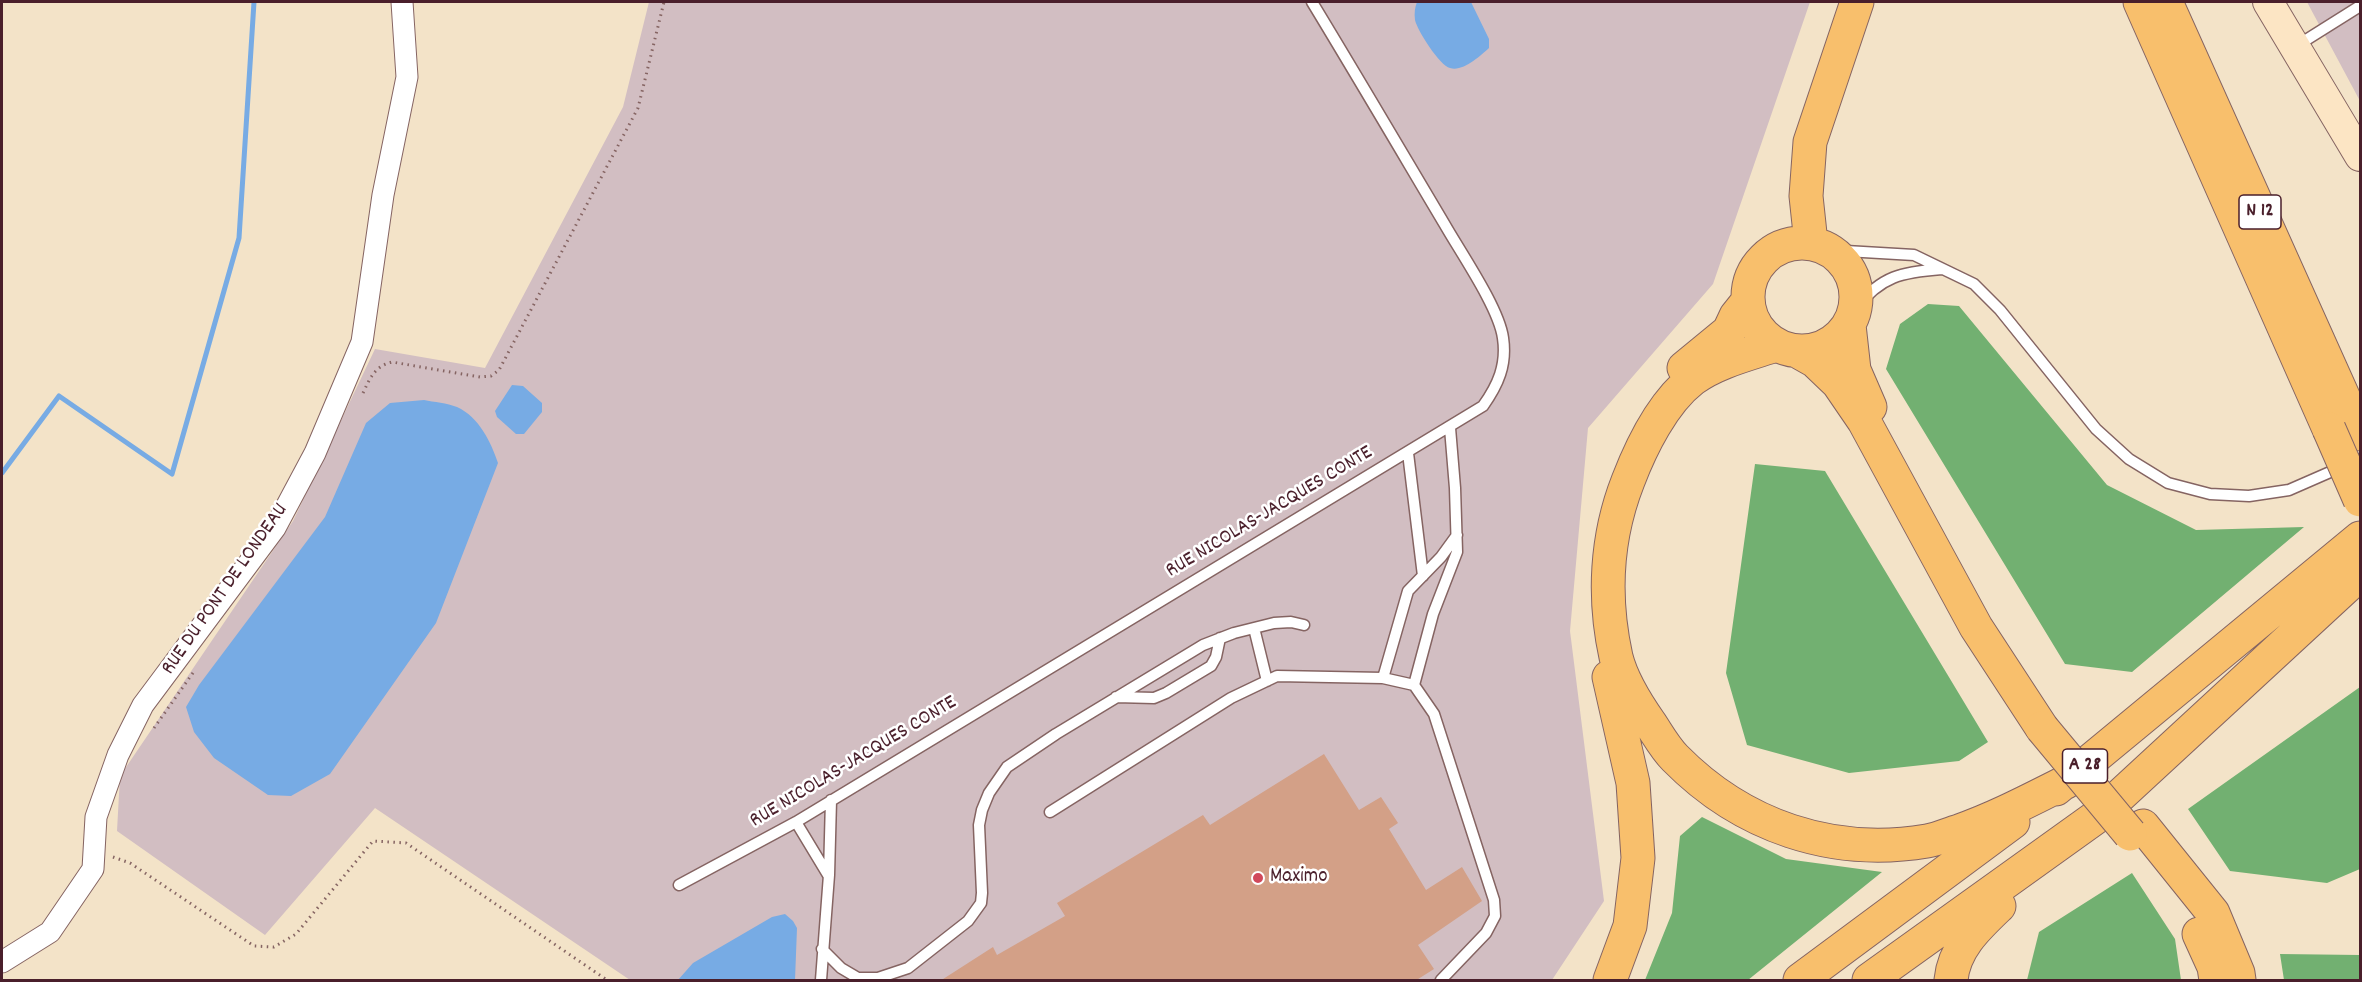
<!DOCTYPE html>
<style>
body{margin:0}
#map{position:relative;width:2362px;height:982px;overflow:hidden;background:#f3e3c8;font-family:Dekko,sans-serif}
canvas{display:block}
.frame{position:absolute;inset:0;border:3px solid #4a1f2b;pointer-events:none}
</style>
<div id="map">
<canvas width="2362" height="982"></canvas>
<div class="frame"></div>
</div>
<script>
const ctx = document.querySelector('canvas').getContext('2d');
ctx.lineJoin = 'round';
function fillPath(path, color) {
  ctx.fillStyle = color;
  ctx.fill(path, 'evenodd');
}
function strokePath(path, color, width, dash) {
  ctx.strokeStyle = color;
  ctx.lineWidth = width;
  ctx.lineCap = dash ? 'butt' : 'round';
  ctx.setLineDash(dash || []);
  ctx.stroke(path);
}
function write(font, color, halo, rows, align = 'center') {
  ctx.font = font + ' Dekko,sans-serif';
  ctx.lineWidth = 5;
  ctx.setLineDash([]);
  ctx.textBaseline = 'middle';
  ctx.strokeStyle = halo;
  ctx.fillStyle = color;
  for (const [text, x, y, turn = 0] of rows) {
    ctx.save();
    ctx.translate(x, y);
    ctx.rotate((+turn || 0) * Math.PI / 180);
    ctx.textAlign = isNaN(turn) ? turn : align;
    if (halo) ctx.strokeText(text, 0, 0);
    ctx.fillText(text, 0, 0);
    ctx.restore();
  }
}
fillPath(new Path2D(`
 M649 2H1810L1713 284 1588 428 1570 631 1604 901 1552 980H630L375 808 265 935 117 831 120 776 293 521 375 349 485 368 623 107Z
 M2307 2H2360V101Z`), '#d2bec2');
fillPath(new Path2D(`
 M1928 304 1959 306 2107 485 2196 530 2304 527 2132 672 2065 664 1886 369 1900 324Z
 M1755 464 1825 471 1988 742 1959 761 1849 773 1747 745 1726 673Z
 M2360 687V869L2327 883 2230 871 2188 809Z
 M1702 817 1786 859 1882 872 1748 980H1645L1672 913 1680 836Z
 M2132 873 2175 939 2181 980H2027L2039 932Z
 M2280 954 2360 955V980H2284Z`), '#72b071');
fillPath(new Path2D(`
 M1417 2H1471L1489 39V48C1480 56 1463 72 1450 68 1440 66 1417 30 1415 20 1414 13 1415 7 1417 2Z
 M512 385 523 386 542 403V412L524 434H516L497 417 495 411Z
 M424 400C434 402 447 403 457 407 479 417 491 442 498 463L436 623 330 774 291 796 268 795 214 758 194 732 186 707 199 685 325 517 366 423 390 403Z
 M785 914 793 921 797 928 795 980H678L693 963 772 917Z`), '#77abe4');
strokePath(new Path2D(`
 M2 473 59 396 172 474 239 238 254 2`), '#77abe4', 5);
fillPath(new Path2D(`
 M1324 754 1359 810 1381 797 1398 823 1389 829 1426 890 1462 867 1482 901 1418 945 1434 969 1415 981H940L993 947 997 955 1065 916 1057 903 1203 815 1210 825Z`), '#d3a087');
const lane = new Path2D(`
 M2298 45 2360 6
 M1829 250 1914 255 1974 284 2000 310 2096 429 2129 459 2168 483 2210 494 2249 496 2289 490 2360 459
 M1856 308C1881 276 1902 272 1942 269
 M1408 453 1423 576
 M1254 628 1267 681
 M1383 678 1408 591 1441 557 1457 535
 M1414 685 1433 614 1457 552 1455 488 1450 428
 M1116 697 1154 698 1166 693 1211 666 1216 657 1220 638
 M1050 812 1231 698 1277 676 1383 678 1414 685 1434 714 1494 900 1495 916 1486 933 1441 980
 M796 822 828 875
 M679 885 796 822 1483 406C1498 385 1507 365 1503 338 1499 308 1461 253 1445 225 1401 151 1357 76 1312 2
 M822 949 841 968 858 978H878L908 968 968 921 981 903 982 893 979 825 982 810 989 793 1007 767 1056 734 1203 645 1234 633 1274 623 1291 622 1304 625
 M821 980 829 875 831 800`);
const street = new Path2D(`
 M2 962 50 932 93 869 96 817 118 755 143 705 275 528 315 453 362 342 383 195 407 77 402 2`);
const secondary = new Path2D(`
 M2268 2 2360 156`);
const highway = new Path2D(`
 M2140 2 2329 429
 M2166 2 2360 434
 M1748 297a54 54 0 1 1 108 0a54 54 0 1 1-108 0Z
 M1811 243 1806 196 1810 142 1857 2
 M1849 325 1854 370 1870 407
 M1776 345C1749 354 1716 362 1693 379 1663 402 1641 447 1628 481 1606 537 1603 598 1616 657 1622 681 1636 703 1650 723 1658 735 1665 748 1675 758 1742 826 1832 857 1927 841 1938 839 1949 834 1959 831 1996 818 2030 800 2066 782
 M1799 352 1815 361 1838 383 1864 421 1976 627 2042 728
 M1684 368 1729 331 1736 316 1748 301
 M1609 677 1633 783 1638 858 1630 926 1610 980
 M2056 789 2360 538
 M2143 826 2213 913 2238 973 2239 980
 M2199 934 2214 967 2216 980
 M1800 980 2013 822
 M1869 980 2099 815 2360 574
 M1951 980C1954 948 1977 927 1999 906`);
strokePath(lane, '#856462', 13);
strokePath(street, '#856462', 23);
strokePath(secondary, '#856462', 32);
strokePath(highway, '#856462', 35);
strokePath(new Path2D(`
 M363 393C370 378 375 366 392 362L480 377 491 376 499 370 638 108 664 2
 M154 728 195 670
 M113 857 130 863 254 946 274 947 296 934 373 841 406 843 607 980`), '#856462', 3, [1.5, 4.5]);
strokePath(lane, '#fff', 10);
strokePath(street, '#fff', 21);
strokePath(secondary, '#fce5c4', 30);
strokePath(highway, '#f8bf6c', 33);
const highwayBridge = new Path2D(`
 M2329 429 2360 500
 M2042 728 2130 834`);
strokePath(highwayBridge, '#856462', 35, []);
strokePath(highwayBridge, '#f8bf6c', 33);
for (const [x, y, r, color] of [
 [1258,878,6,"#d1495b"]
]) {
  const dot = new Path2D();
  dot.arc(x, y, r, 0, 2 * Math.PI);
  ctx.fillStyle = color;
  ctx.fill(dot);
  strokePath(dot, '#fff', 2);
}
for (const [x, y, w] of [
 [2260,212,42],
 [2085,766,45]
]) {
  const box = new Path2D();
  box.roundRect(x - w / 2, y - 17, w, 34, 4.5);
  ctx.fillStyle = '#fff';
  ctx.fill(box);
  strokePath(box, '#4a1f2b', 1.5);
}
write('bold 20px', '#4a1f2b', null, [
 ["N 12",2260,212],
 ["A 28",2085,766]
]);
write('21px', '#4a1f2b', '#fff', [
 ["RUE NICOLAS-JACQUES CONTE",1270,513,-31],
 ["RUE DU PONT DE LONDEAU",226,590,-55],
 ["RUE NICOLAS-JACQUES CONTE",854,763,-31]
]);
write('21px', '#4a1f2b', '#fff', [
 ["Maximo",1270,878]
], 'left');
</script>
